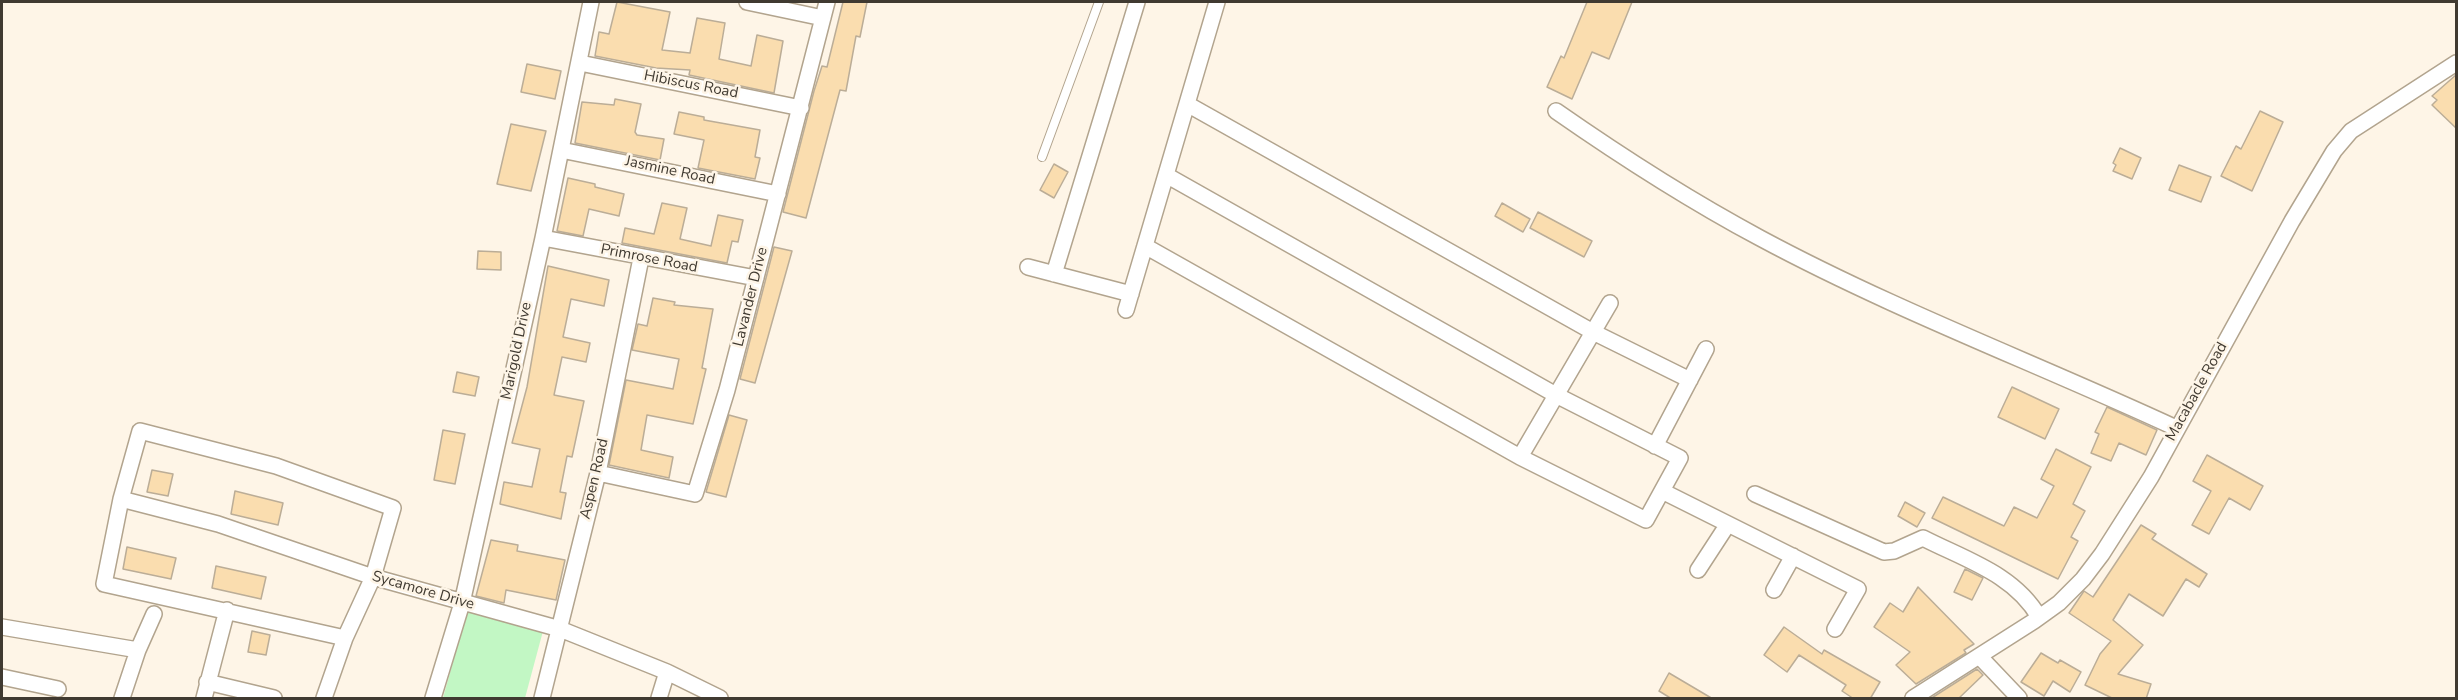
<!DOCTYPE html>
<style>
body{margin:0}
#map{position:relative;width:2458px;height:700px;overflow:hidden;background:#fef5e7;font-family:"Nunito Sans",sans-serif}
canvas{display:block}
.frame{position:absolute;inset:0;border:3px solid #403a31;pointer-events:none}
</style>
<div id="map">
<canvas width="2458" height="700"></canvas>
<div class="frame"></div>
</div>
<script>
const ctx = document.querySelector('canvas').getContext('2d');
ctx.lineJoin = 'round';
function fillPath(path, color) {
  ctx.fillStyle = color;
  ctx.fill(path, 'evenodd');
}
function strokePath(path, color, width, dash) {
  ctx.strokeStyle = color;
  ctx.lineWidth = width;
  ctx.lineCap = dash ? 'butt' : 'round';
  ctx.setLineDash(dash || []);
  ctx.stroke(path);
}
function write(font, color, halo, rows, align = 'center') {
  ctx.font = font + ' "Nunito Sans",sans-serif';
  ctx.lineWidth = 5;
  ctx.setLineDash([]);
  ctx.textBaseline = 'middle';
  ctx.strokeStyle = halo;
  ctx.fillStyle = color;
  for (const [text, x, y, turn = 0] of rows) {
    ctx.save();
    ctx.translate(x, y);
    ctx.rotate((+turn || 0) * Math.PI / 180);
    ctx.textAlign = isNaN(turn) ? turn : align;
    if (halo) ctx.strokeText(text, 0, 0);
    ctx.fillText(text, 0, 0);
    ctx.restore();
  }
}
fillPath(new Path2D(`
 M467 611 543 631 525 698H443Z`), '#c2f7c4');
const building = new Path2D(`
 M617 2 670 12 662 50 690 53 697 18 725 23 719 59 751 66 757 35 783 41 774 93 689 75 690 70 656 68 595 56 599 32 609 34Z
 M843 2H867L860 37 856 36 846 91 840 90 806 218 783 212 814 91 822 66 827 67Z
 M1587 2H1632L1609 59 1592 52 1572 99 1547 87 1561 56 1564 58Z
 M527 64 561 71 555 99 521 92Z
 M2457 74V129L2432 105 2437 100 2432 96Z
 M615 99 641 104 635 132 637 135 664 139 660 160 575 143 582 102 614 105Z
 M2260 111 2283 122 2252 191 2221 176 2236 146 2241 149Z
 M679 112 704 117V120L760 130 755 157 760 158 755 179 698 168 704 140 674 134Z
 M511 124 546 131 531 191 497 184Z
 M2120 148 2141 158 2132 179 2113 171 2116 165 2113 163Z
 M1054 164 1068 172 1054 198 1040 190Z
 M2179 165 2211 177 2201 202 2169 190Z
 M568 178 595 184V187L624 194 619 216 589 209 583 236 557 231Z
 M662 203 687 208 680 239 711 246 718 215 743 220 738 242 732 241 727 263 622 243 625 228 654 234Z
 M1502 203 1530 219 1523 232 1495 216Z
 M1538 212 1592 241 1584 257 1530 228Z
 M774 247 792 251 755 383 740 379Z
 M478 251 501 252V270L477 269Z
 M548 266 609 280 604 306 571 299 563 337 590 343 586 362 562 357 554 395 584 401 572 457 567 456 560 492 566 493 561 519 500 504 504 482 532 487 540 449 512 443 527 387Z
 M653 298 675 302 674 305 713 309 702 368 706 369 693 424 647 415 641 450 673 457 669 478 609 465 626 380 673 389 679 359 632 350 638 324 647 326Z
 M457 372 479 377 475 396 453 392Z
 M2012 387 2059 409 2045 439 1998 417Z
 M2107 407 2157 430 2146 455 2119 443 2111 461 2091 453 2099 434 2095 432Z
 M729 415 747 420 726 497 706 492Z
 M443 430 465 434 455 484 434 480Z
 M2056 449 2091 467 2073 504 2085 511 2071 537 2078 541 2058 579 1932 518 1943 497 2004 526 2014 507 2037 518 2054 486 2041 479Z
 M2207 455 2263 486 2250 510 2229 498 2209 534 2192 525 2211 491 2193 481Z
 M152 470 173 474 168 496 147 492Z
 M235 491 283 503 278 525 231 514Z
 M1905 502 1925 513 1917 527 1898 516Z
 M2141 525 2156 534 2152 539 2207 574 2199 587 2186 579 2163 616 2129 594 2113 620 2143 645 2118 674 2151 684 2146 699H2114L2085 685 2100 654 2111 641 2069 613 2084 591 2093 597Z
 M491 540 518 545 517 551 565 560 556 600 506 590 504 603 476 596Z
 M127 547 176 558 171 579 123 569Z
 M216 566 266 577 261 599 212 588Z
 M1965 569 1983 578 1972 600 1954 592Z
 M1918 587 1974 644 1964 650 1966 653 1916 684 1896 665 1910 652 1874 627 1890 603 1903 612Z
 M1784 627 1822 654 1824 650 1880 682 1870 699H1854L1842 691 1846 685 1799 655 1787 672 1764 655Z
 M252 631 270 635 266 655 248 652Z
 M2041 653 2058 663 2060 660 2081 672 2070 692 2053 681 2044 696 2021 682Z
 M1977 669 1983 675 1958 699H1930Z
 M1669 673 1713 699H1672L1659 691Z`);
fillPath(building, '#faddaf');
strokePath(building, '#bbad97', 1.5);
const lane = new Path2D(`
 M1042 157 1099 2`);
const street = new Path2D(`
 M747 2 823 18
 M580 63 801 108
 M1187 104 1593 332 1690 380
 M1556 111C1622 157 1689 200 1760 238 1894 310 2038 364 2176 428
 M561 150 778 194
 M543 238 756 278
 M1145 246 1520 457 1646 520 1680 458 1556 395 1166 175
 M1028 267 1131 294
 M1054 274 1137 2
 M1126 310 1217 2
 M1655 446 1706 349
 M1520 457 1610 303
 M598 473 695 494 727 390 827 2
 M1662 491 1858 589 1835 629
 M1755 494 1884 552 1894 551 1923 538C1966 560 2014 574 2039 617
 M121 499 218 524 373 577 560 629 667 672 720 698
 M1698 570 1728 524
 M1774 590 1793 556
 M2 627 138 650
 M1980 657 2019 698
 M2 677 58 689
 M207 682 274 698
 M122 698 138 650 154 614
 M204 698 227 610
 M324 698 345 638 373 577 393 508 276 466 140 431 121 499 104 584 345 638
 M433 698 462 603 543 238 591 2
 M542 698 598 473 641 258
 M659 698 667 672
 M1913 698 2034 621 2059 603 2083 579 2102 554 2151 477 2292 221 2334 151 2351 131 2456 63`);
strokePath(lane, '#b2a48e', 10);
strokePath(street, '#b2a48e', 18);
strokePath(lane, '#fff', 8);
strokePath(street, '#fff', 15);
write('15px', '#403a31', '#fef5e7', [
 ["Hibiscus Road",691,85,11],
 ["Jasmine Road",670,171,12],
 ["Primrose Road",649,259,11],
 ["Lavander Drive",751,297,-76],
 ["Marigold Drive",517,351,-78],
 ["Macabacle Road",2197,392,-61],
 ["Aspen Road",595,479,-77],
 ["Sycamore Drive",423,591,16]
]);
</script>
